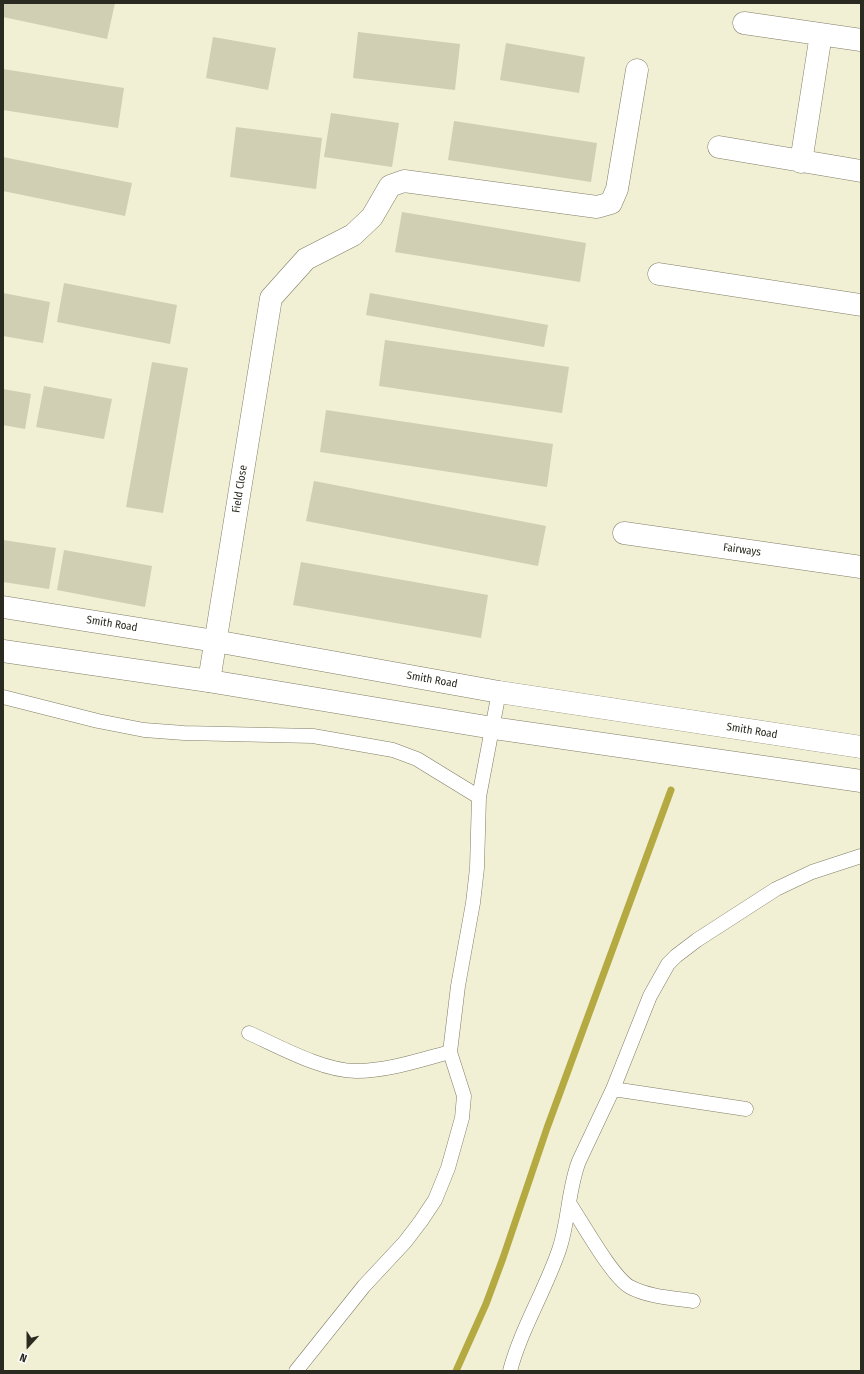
<!DOCTYPE html>
<style>
body{margin:0}
#map{position:relative;width:864px;height:1374px;overflow:hidden;background:#f1efd4;font-family:"Fira Sans Condensed",sans-serif}
canvas{display:block}
.frame{position:absolute;inset:0;border:4px solid #2b2a20;pointer-events:none}
.north{position:absolute;left:8px;top:1326px;width:40px;height:40px;-webkit-text-stroke:3px #fff;paint-order:stroke;rotate:201deg;font-size:11px;font-weight:700;line-height:16px;text-align:center;color:#2b2a20}
.north::after{content:'';display:block;margin:auto;width:14px;height:18px;background:#2b2a20;clip-path:polygon(50% 0,100% 100%,50% 72%,0 100%)}
</style>
<div id="map">
<canvas width="864" height="1374"></canvas>
<div class="frame"></div>
<div class="north">N</div>
</div>
<script>
const ctx = document.querySelector('canvas').getContext('2d');
ctx.lineJoin = 'round';
function strokePath(path, color, width, dash) {
  ctx.strokeStyle = color;
  ctx.lineWidth = width;
  ctx.lineCap = dash ? 'butt' : 'round';
  ctx.setLineDash(dash || []);
  ctx.stroke(path);
}
function fillPath(path, color) {
  ctx.fillStyle = color;
  ctx.fill(path, 'evenodd');
}
function write(font, color, halo, rows, align = 'center') {
  ctx.font = font + ' "Fira Sans Condensed",sans-serif';
  ctx.lineWidth = 3.5;
  ctx.setLineDash([]);
  ctx.textBaseline = 'middle';
  ctx.strokeStyle = halo;
  ctx.fillStyle = color;
  for (const [text, x, y, turn = 0] of rows) {
    ctx.save();
    ctx.translate(x, y);
    ctx.rotate((+turn || 0) * Math.PI / 180);
    ctx.textAlign = isNaN(turn) ? turn : align;
    if (halo) ctx.strokeText(text, 0, 0);
    ctx.fillText(text, 0, 0);
    ctx.restore();
  }
}
strokePath(new Path2D(`
 M456 1371 486 1304 503 1258 547 1128 671 790`), '#b4aa41', 7);
fillPath(new Path2D(`
 M3 3H115L107 39 3 17Z
 M358 32 460 44 455 90 353 78Z
 M213 37 276 48 268 90 206 78Z
 M506 43 585 57 579 93 500 80Z
 M3 69 124 88 118 128 3 110Z
 M331 113 399 123 392 167 324 157Z
 M454 121 597 143 591 182 448 160Z
 M236 127 322 138 316 189 230 177Z
 M3 157 132 183 125 216 3 191Z
 M402 212 586 243 580 282 395 252Z
 M64 283 177 305 170 344 57 322Z
 M3 293 50 302 43 343 3 336Z
 M370 293 548 325 544 347 366 315Z
 M385 340 569 367 562 413 379 386Z
 M152 362 188 368 163 513 126 507Z
 M44 386 112 399 104 439 36 427Z
 M3 389 31 394 25 429 3 425Z
 M326 410 553 444 547 487 320 452Z
 M314 481 546 526 538 566 306 521Z
 M3 540 56 548 49 589 3 582Z
 M64 550 152 566 145 607 57 590Z
 M301 562 488 595 481 638 293 605Z`), '#d0ceb3');
const service = new Path2D(`
 M3 697 98 721 144 730 184 733 313 736 393 750 417 759 479 797
 M249 1033C280 1047 323 1071 356 1071 388 1071 420 1060 450 1052
 M613 1089 746 1109
 M569 1203C582 1222 612 1277 630 1287 649 1297 673 1298 693 1301
 M296 1371 364 1286 405 1242 421 1221 435 1200 448 1168 462 1118 464 1096 450 1052 458 986 473 903 477 868 479 797 499 692
 M510 1371C521 1329 545 1291 559 1250 569 1221 568 1189 579 1161L613 1089 650 996 668 964 676 956 697 940 776 889 812 872 861 856`);
const minor = new Path2D(`
 M744 23 861 40
 M719 147 861 171
 M801 162 821 34
 M659 274 861 305
 M624 533 861 567
 M209 681 271 298 306 259 353 235 372 217 390 186 404 181 597 207 611 203 617 189 637 70`);
const secondary = new Path2D(`
 M3 607 215 641 499 692 861 747
 M3 651 209 681 493 728 861 781`);
strokePath(service, '#807e65', 15);
strokePath(minor, '#807e65', 23);
strokePath(secondary, '#807e65', 23);
strokePath(service, '#fff', 14);
strokePath(minor, '#fff', 22);
strokePath(secondary, '#fff', 22);
write('11px', '#2b2a20', '#fff', [
 ["Field Close",240,489,-81],
 ["Fairways",742,550,8],
 ["Smith Road",112,624,9],
 ["Smith Road",432,680,10],
 ["Smith Road",752,731,9]
]);
</script>
